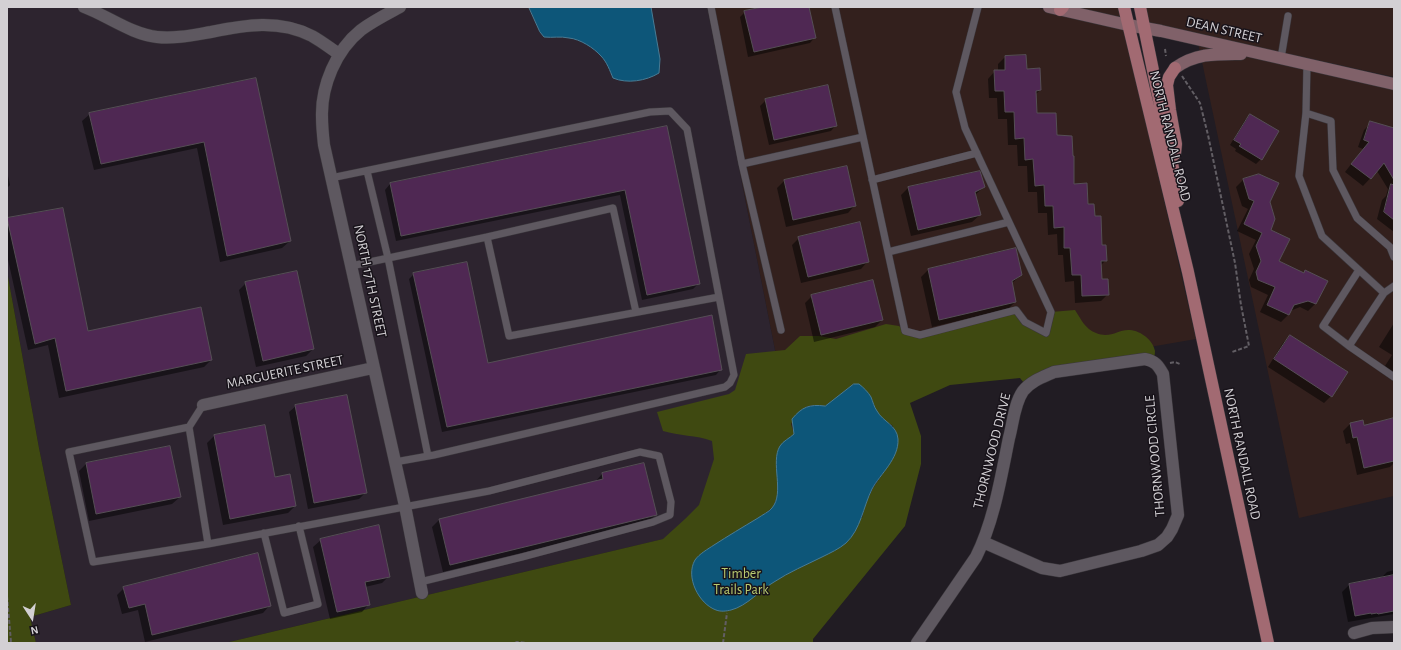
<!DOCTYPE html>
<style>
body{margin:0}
#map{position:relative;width:1401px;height:650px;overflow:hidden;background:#211c23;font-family:"Alegreya Sans",sans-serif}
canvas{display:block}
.frame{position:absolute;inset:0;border:8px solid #d3d0d4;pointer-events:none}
.north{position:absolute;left:12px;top:598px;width:40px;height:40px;-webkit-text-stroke:3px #18131a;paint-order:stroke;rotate:168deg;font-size:11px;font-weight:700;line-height:16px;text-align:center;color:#d3d0d4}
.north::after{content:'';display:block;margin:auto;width:14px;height:18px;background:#d3d0d4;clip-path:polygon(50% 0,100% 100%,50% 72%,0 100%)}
</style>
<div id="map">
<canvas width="1401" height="650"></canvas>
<div class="frame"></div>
<div class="north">N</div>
</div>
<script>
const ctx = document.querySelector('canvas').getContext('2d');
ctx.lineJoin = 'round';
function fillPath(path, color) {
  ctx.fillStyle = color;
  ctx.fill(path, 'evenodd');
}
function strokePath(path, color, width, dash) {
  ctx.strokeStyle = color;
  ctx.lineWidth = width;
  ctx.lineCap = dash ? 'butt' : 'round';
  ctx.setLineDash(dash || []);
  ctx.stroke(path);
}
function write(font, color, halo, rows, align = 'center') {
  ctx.font = font + ' "Alegreya Sans",sans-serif';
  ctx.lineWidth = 3;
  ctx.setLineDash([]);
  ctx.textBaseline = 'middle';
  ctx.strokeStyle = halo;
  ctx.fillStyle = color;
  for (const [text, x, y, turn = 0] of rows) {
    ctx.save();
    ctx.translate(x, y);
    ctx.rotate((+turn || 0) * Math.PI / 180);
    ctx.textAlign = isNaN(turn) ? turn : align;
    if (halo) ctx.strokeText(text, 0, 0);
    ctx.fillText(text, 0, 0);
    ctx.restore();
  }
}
fillPath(new Path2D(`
 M707 7H1034L1124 27 1196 339 854 398 794 446Z
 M1061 7H1121L1124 21Z
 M1145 7H1394V77L1148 23Z
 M1198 43 1394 87V496L1299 518Z`), '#33201d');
fillPath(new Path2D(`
 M7 7H707L794 446 790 509 225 643H36L30 617 71 605 39 448 7 271Z`), '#2d242f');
fillPath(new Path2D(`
 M7 271 39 448 71 605 30 617 36 643H7Z
 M1016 310 1025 322 1046 333 1051 312 1075 310C1081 319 1085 329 1096 333 1111 339 1118 329 1130 330 1141 331 1153 340 1155 351 1155 354 1154 358 1153 361L1054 372 1027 387 1020 378 950 385 910 403 921 436V464L905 526 813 639V643H225L663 539 685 519 699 505 714 459 712 441C696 435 679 436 663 431L657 412 729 394 735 390 746 354 785 350 800 336H819L836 339 886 324 899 326 905 331 920 335ZM854 384 871 397 876 411 883 420 892 425 896 432 890 463 873 488 865 505 862 518 763 515 773 507 777 497 778 481 776 464 789 438 794 434 791 424C800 408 806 403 825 406Z`), '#3f4911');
const water = new Path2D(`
 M529 7H651L660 59 659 73C646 81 627 84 613 78 610 71 607 62 601 56 594 48 580 39 569 38 560 36 553 38 544 37L540 32Z
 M854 384H859C864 388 868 392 871 397 873 402 874 407 877 411 883 422 897 425 898 439 899 459 880 474 872 489 863 507 861 529 846 543 839 549 830 553 822 557 806 565 789 572 774 582 760 590 747 606 731 610 727 611 721 612 716 610 699 604 685 577 695 560 699 554 708 549 714 545 728 536 743 527 758 518 762 515 769 512 772 508 785 493 770 462 780 446 783 441 790 438 794 434L792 419C802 407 809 404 825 406Z`);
fillPath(water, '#0d5679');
strokePath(water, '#487b94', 1);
fillPath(new Path2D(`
 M767 7H808L815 37 810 43 748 57 740 17 745 12Z
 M1005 57 1026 70 1040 90 1035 95 1036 114 1056 136 1073 185 1094 217 1106 260 1100 266 1101 281 1108 294 1101 301 1075 303 1074 281 1065 282 1063 255H1058L1057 234 1048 235 1047 213H1038L1037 192H1028L1027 166H1018L1017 145H1008L1007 119H998L997 98H989L988 79 995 71H998V64Z
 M255 79 290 241 282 248 220 262 197 148 94 170 82 121 90 114Z
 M766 100 836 125 831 131 769 145 760 106Z
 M1250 115 1261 159 1256 164 1235 151 1236 149 1230 145 1245 120Z
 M1371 123 1391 128 1394 126V232L1377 219 1382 200 1386 196 1388 189 1377 171 1363 186 1345 172 1363 149 1358 147 1364 130Z
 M666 128 698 284 693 289 642 300 620 195 396 241 385 190 390 184Z
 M846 167 855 205 848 213 786 227 777 188 784 181Z
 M7 171 10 185 7 188Z
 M1259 175 1269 202V230L1278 262 1303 274 1305 271 1326 281 1315 304 1308 311 1300 307 1290 311 1288 315 1281 322 1260 312 1268 295 1251 287 1249 280 1254 269 1249 254 1256 240 1237 231 1248 209 1242 206 1236 187 1243 180Z
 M984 187 975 195 980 215 972 222 911 236 901 195 908 188Z
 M7 219 87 332 211 360 204 367 59 398 48 345 28 350 7 255Z
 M799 238 868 261 861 269 801 283 792 245Z
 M928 270 1021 275 1011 284 1015 302 1008 309 932 327 921 277Z
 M414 274 487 364 721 369 716 375 442 432 409 279Z
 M246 283 313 349 306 356 256 367 239 290Z
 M812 296 882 320 875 327 814 342 805 303Z
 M1394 323V376L1383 369 1392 355 1379 347Z
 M1290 336 1331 396 1324 403 1268 367 1283 343Z
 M296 406 366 492 359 499 308 509 289 412Z
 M1394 419V463L1390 467 1357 475 1350 443 1346 444 1343 431 1350 424 1363 426Z
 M214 436 295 506 288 513 223 525 207 443Z
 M86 464 180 497 172 504 89 521 79 471Z
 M644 465 656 514 649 522 443 572 432 527 439 520 595 482 602 474Z
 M321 540 389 576 382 583 365 587 369 604 362 612 330 619 313 547Z
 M1394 570V614L1348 622 1342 592 1349 585 1380 579 1387 572Z
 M124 588 270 605 263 613 145 642 138 610 122 614 117 595Z`), '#0007');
const building = new Path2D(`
 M763 7H809L816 38 754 52 744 11Z
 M1026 55 1027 69 1040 68 1041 90 1036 91 1037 113H1056L1057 135 1072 136 1073 156H1074V184L1087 183 1088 204H1094L1095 216H1101L1102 245H1106L1107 261H1101L1102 279H1108L1109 295 1082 296 1081 275H1072L1070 248H1064V227L1054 228 1053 206H1045L1044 185 1035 186 1033 159 1025 160 1024 138 1015 139 1014 112H1005L1004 91H995L994 70H1005V56Z
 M256 78 291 241 227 256 204 142 101 164 89 113Z
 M828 85 837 126 774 140 765 99Z
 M1250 114 1279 131 1262 160 1239 146 1241 144 1234 140Z
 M1370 121 1394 128V180L1384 163 1371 179 1351 164 1369 142 1364 140Z
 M667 126 700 284 647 295 625 190 401 236 390 183Z
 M847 166 856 206 793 220 784 180Z
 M980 171 985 187 975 192 981 215 918 230 908 187Z
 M1259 174 1279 183 1270 202 1275 219 1271 230 1290 239 1279 261 1304 273 1305 270 1328 281 1316 304 1308 301 1294 305 1289 315 1267 305 1275 287 1258 280 1256 272 1261 261 1256 246 1262 233 1244 224 1254 201 1249 199 1243 179Z
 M1391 184 1394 185V220L1384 212Z
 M63 208 88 331 201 307 212 360 66 391 55 338 35 344 7 218Z
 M860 222 869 262 808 277 798 237Z
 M1016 248 1022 275 1012 281 1016 302 939 320 928 269Z
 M467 262 488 363 712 315 722 370 447 427 413 273Z
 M297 271 314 349 263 361 245 282Z
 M873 280 883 320 821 335 811 295Z
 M1290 335 1348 372 1332 397 1274 359Z
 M347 395 367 493 314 503 295 405Z
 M1394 418V461L1364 468 1357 437 1353 438 1350 423 1363 420 1364 425Z
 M265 425 275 477 290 474 296 506 230 519 214 435Z
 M170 446 181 497 96 514 86 463Z
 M644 463 657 515 450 565 439 519 603 479 602 473Z
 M379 525 390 577 365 582 370 605 337 612 320 539Z
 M258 553 271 606 152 635 145 604 129 608 123 587Z
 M1394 575V611L1378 614 1377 613 1371 614V613L1355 616 1349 584Z`);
fillPath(building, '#4f2853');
strokePath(building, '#554e55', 1);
const lane = new Path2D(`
 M711 7 742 164 863 137
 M835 7 905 331 920 335 1016 310 1025 322 1046 333 1051 312 965 128 956 92 978 7
 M1281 58 1288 16
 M1307 64 1306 113 1331 121 1333 170 1357 218 1390 247 1394 257
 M1306 113 1299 176 1322 236 1384 293 1349 346 1394 377
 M742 164 781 330
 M367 171 388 258 428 456
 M331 178 650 112 670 111 687 129 734 375 730 383 725 387 434 455 395 462
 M872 180 977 153
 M487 237 613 208 636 312
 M888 252 1009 222
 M351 266 487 237 509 336 719 297
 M1384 293 1394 286
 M1349 346 1323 326 1359 270
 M189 427 69 452 93 562 208 544 189 427 203 405
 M264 533 284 613 318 604 299 526
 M208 544 489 491 640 452 659 456 671 502 670 515 653 522 522 557 420 582`);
const street = new Path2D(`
 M84 7C108 16 131 34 157 37 175 39 193 35 211 32 245 25 279 19 312 36 321 41 330 48 339 54
 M400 7C387 14 373 21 361 30 336 50 321 86 322 117 322 126 323 136 324 145L405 506 422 593
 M203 405 373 368
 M1354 633 1372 628 1394 627
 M917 643 976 557C994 521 1001 477 1009 438 1013 424 1014 404 1023 391 1031 381 1043 377 1054 372L1145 359C1155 361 1158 365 1163 374L1178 515 1172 529 1167 537 1158 545 1141 551 1060 571 1042 568 983 542`);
const secondary = new Path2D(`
 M1049 7 1128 25 1161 31 1394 84
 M1175 68C1196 53 1216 54 1241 54`);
const primary = new Path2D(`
 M1124 7 1188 272 1268 643
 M1140 7 1174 173 1178 201
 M1060 10 1063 7
 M1175 68 1169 77 1167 85 1170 110 1176 144 1175 154`);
strokePath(lane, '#3b373c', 8);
strokePath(street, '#3b373c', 13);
strokePath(secondary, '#3b373c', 13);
strokePath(primary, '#3b373c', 13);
strokePath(new Path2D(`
 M1165 49 1166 56
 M1182 76 1200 103 1208 135 1235 263 1241 305 1249 346 1232 352
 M1170 363 1175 362 1180 364
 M7 596 11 642 10 643
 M515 643 517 642 528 643
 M723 643 727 613`), '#625e64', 2, [4, 2]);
strokePath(lane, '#5e5860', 7);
strokePath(street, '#5e5860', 12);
strokePath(secondary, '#806169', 12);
strokePath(primary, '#a26a72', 12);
write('14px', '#d3d0d4', '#18131a', [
 ["DEAN STREET",1224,30,13],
 ["NORTH RANDALL ROAD",1170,136,76],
 ["NORTH 17TH STREET",370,281,78],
 ["MARGUERITE STREET",285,372,-12],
 ["THORNWOOD DRIVE",992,451,-76],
 ["NORTH RANDALL ROAD",1242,454,78],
 ["THORNWOOD CIRCLE",1155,456,-95]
]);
write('14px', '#b9cb71', '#18131a', [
 ["Timber",741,574],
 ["Trails Park",741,590]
]);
</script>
